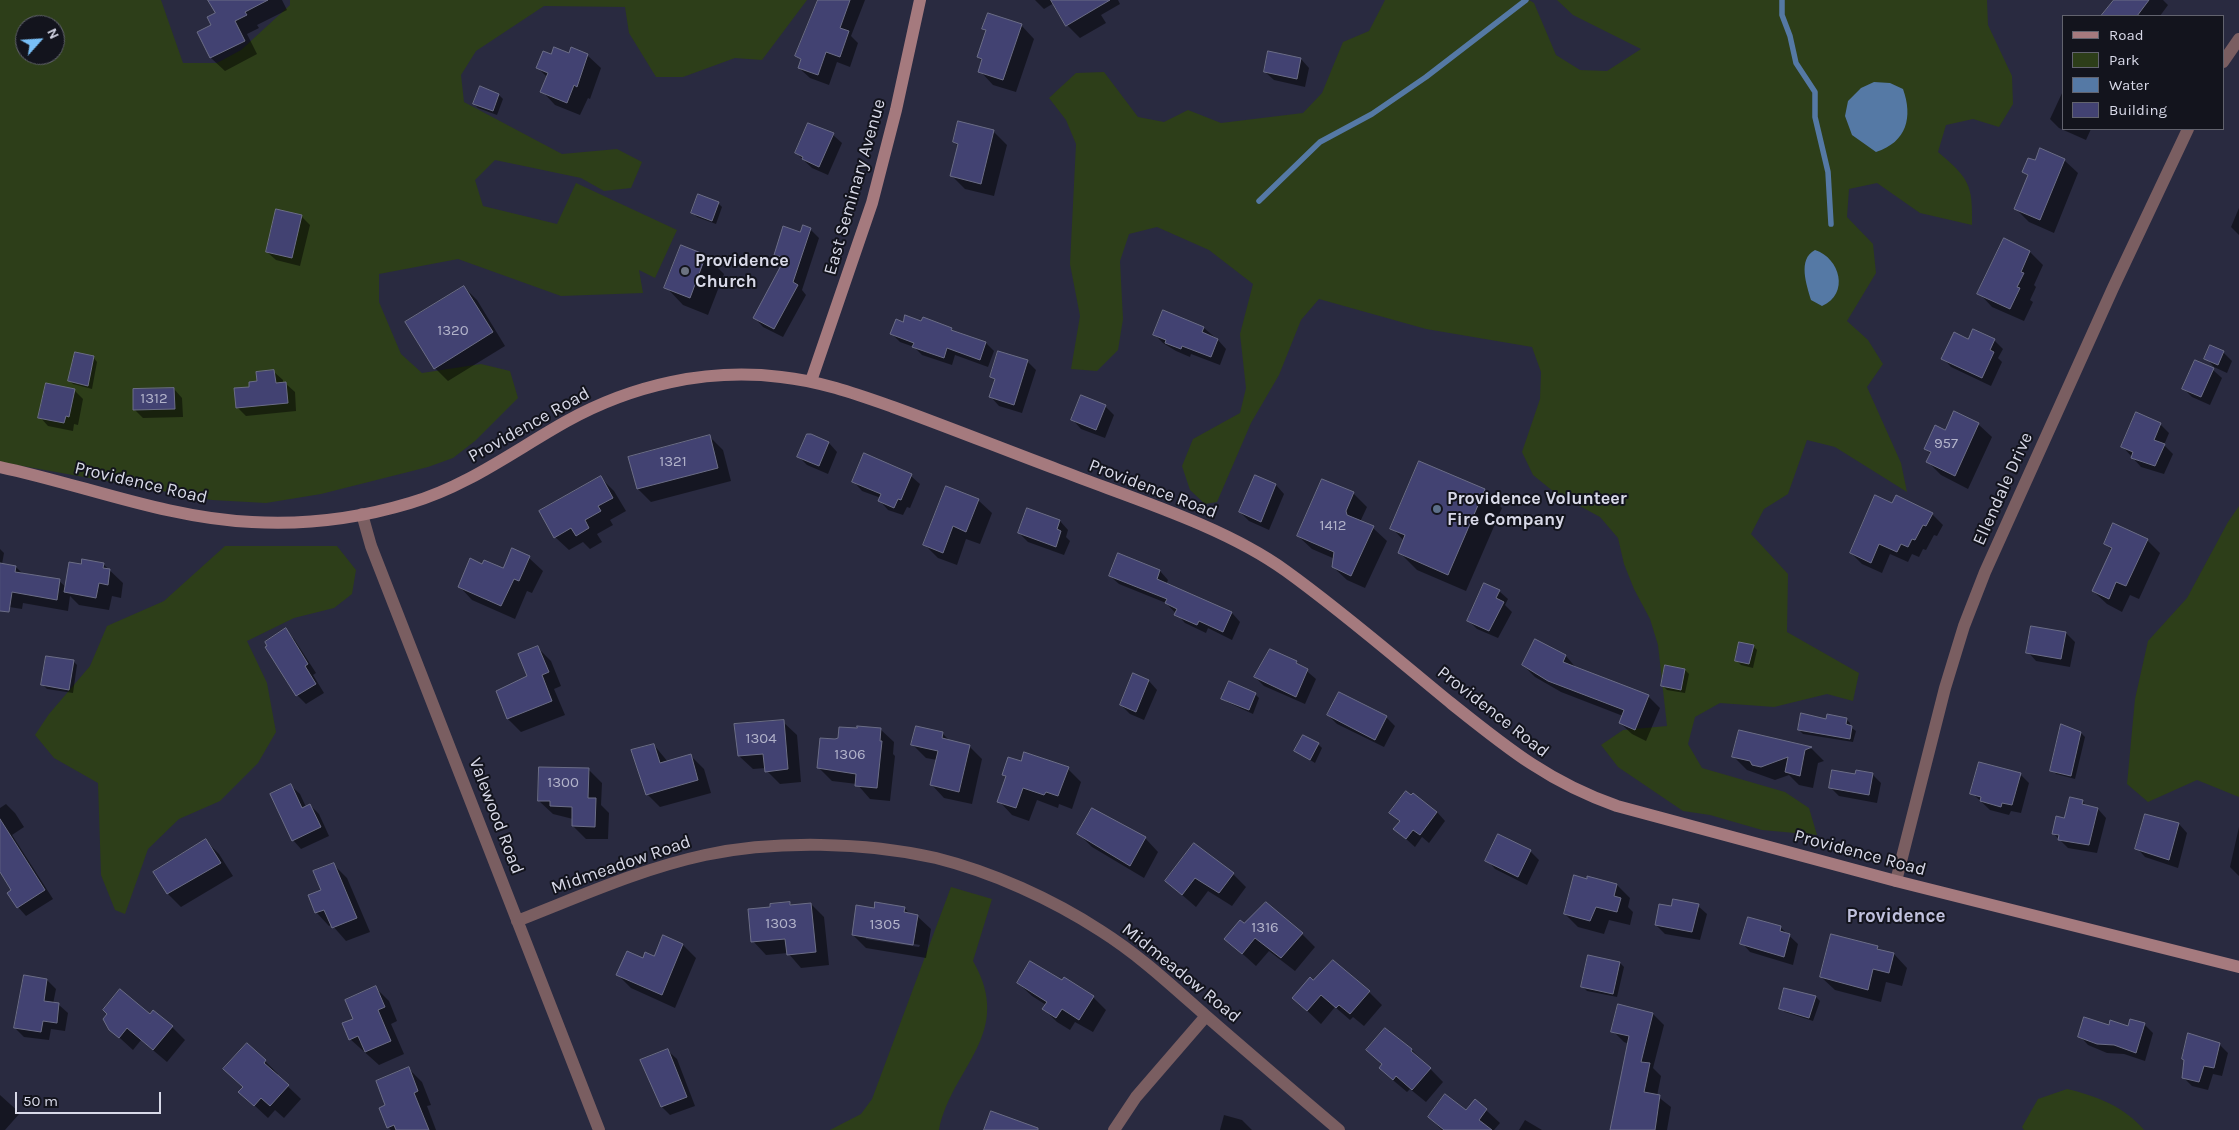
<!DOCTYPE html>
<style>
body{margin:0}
#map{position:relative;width:2239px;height:1130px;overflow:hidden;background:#292a40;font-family:Karla,sans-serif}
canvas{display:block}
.legend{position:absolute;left:2062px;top:15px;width:162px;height:115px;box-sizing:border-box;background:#13141d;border:1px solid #62636e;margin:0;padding:6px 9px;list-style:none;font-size:15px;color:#d8d9e8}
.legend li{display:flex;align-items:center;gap:10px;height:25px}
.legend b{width:25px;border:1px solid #62636e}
.north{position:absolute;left:15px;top:15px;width:50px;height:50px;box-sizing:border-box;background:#13141d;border:1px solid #62636e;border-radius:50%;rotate:64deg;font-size:14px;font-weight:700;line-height:20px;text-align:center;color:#d8d9e8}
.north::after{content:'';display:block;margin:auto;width:18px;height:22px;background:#78bff7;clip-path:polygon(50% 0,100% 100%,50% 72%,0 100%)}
.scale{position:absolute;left:15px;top:1092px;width:146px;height:22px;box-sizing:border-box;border:2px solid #d8d9e8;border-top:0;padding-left:6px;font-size:15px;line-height:18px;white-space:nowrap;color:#d8d9e8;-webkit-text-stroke:4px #13141d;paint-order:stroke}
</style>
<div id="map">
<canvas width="2239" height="1130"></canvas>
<ul class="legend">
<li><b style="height:6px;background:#a57a7e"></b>Road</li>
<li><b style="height:14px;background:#2d3e19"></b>Park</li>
<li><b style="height:14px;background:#5579a5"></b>Water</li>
<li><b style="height:14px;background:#424272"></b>Building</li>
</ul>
<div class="north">N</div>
<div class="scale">50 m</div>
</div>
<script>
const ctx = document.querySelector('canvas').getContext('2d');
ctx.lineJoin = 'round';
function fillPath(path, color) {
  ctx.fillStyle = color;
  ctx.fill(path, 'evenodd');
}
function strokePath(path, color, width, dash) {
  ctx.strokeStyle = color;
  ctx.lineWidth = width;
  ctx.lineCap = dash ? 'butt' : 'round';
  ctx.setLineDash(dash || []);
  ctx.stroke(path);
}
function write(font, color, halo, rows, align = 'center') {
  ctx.font = font + ' Karla,sans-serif';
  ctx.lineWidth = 4;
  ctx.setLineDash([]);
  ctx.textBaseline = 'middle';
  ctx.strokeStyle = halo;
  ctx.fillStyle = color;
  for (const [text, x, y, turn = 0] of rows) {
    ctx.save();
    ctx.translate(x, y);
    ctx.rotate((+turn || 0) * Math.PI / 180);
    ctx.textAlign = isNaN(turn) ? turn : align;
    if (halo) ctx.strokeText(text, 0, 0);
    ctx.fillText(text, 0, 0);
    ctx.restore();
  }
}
fillPath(new Path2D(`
 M0 0H161L183 63H217L241 50 290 5V0H807L762 60 735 58 683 77H656L629 33 625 7 544 6 476 51 461 75 464 102 562 154 617 149 642 162 631 188 604 191 581 178 495 160 475 180 483 206 557 224 576 183 677 230 655 278 639 270 643 293 561 296 458 259 379 274V302L401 354 422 373 481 364 510 371 518 398 475 441 453 458 428 467 321 494 266 503 212 500 0 462ZM25 25H55V55H25Z
 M1385 0H1529L1534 3 1556 55 1580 70 1607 71 1641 49 1573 15 1557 0H1987L1988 25 2012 76 2013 104 1999 127 1973 119 1946 125 1938 152C1969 178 1973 185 1972 225L1920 213 1877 183 1849 189 1847 217 1873 244 1876 273 1847 321 1868 340 1883 364 1867 387 1901 463 1907 492 1835 447 1807 440 1788 494 1764 509 1751 534 1788 574 1787 632 1859 673 1853 701 1827 694 1774 707 1720 703 1695 717 1688 744 1702 768 1785 792 1809 808 1817 835 1762 830 1710 815 1683 811 1618 767 1601 745 1623 730 1667 726 1658 645 1650 619 1634 589 1624 564 1618 538 1600 517 1554 492 1533 475 1522 452 1540 399 1541 372 1532 347 1426 329 1319 299 1301 320 1279 375 1251 423 1217 502 1205 504 1190 490 1182 466 1193 439 1240 413 1246 388 1240 334 1253 284 1209 250 1157 227 1129 234 1120 261 1123 319 1118 350 1097 371 1071 369 1080 316 1070 264 1076 144 1066 120 1049 98 1076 73 1104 72 1138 117 1164 122 1188 110 1221 123 1303 113 1322 93 1343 42 1369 31Z
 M2239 506V797L2197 780 2148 802 2127 784 2135 699 2148 641 2187 598 2228 522Z
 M225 546H337L356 570 352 594 334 608 294 618 247 641 267 683 276 732 258 763 220 801 179 819 148 849 125 914 115 910 101 875 98 783 54 758 35 735 49 714 90 666 107 626 164 601Z
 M951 887 992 899 973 961C1015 1034 952 1066 939 1130H830L861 1114 872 1099Z
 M2067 1089C2097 1096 2125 1107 2144 1130H2024L2022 1127 2038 1099Z`), '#2d3e19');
fillPath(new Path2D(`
 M1874 82 1890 83 1903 89C1913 117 1907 142 1876 152L1852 135 1845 116 1848 101 1861 88Z
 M1815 250C1840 258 1850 294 1822 306L1811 300C1807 286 1797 259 1815 250Z`), '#5579a5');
fillPath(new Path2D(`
 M212 0H282L287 10 257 25 259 28 247 34 257 54 225 71 211 58 199 33 213 26 216 14Z
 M819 0H865L851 36 858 43 850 67 837 62 829 85 810 78 799 68 802 61 797 56Z
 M1035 0H1118L1120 4 1101 15 1106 23 1080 38 1067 25 1054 3 1044 9Z
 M2115 0H2163L2168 5 2160 16H2103Z
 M1021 25 1034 39 1016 92 993 85 980 71 983 62 978 57 987 32 984 29Z
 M569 54 587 55 601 68 590 99 588 98 580 115 555 105 542 91 548 78 538 68 552 56Z
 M1301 59 1309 68 1305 87 1274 80 1265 72Z
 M2063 91V129H2091L2086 140 2059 128 2050 119Z
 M499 95 503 99 497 115 478 108 474 104Z
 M993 131 1007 145 994 196 965 189 952 176 959 147 954 142Z
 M833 135 842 143 828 175 812 168 796 153Z
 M2064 160 2078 173 2054 233 2029 222 2015 208 2029 177 2023 172 2035 162Z
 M718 203 722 207 716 224 697 217 693 213Z
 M2239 208V235L2231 227Z
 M301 216 310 225 300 266 276 260 267 252Z
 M810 229 819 238 802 290 806 295 783 337 763 327 755 318 784 263 775 254 800 233Z
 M2004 240 2030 252 2043 265 2034 285 2036 287 2030 300 2033 302 2024 321 1992 307 1979 293Z
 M681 247 706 256 724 274 708 315 683 305 666 287Z
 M464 287 477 300 505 346 448 381 435 368Z
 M1164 312 1204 328 1218 340 1226 349 1220 365 1191 354 1190 357 1176 351 1163 343 1155 335Z
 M922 323 951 329 955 333 986 343 994 351 988 367 955 355 952 365 922 355 914 347 900 342 892 334 904 324Z
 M1994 340 2003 349 1998 358 2002 362 1991 386 1951 367 1943 358 1969 341Z
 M2223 352 2232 361 2227 373 2214 367 2206 358Z
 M93 357 97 362 92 389 73 384 69 380Z
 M1027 361 1036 370 1022 413 999 406 991 397 996 381 991 377Z
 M2213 370 2222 378 2210 405 2192 397 2183 388Z
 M274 372 283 380V384H286L295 392 296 411 246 416 237 407 250 388Z
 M174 389 182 398 183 417 143 418 134 409Z
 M75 391 83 399 78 425 74 424 73 431 48 426 40 417Z
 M1105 406 1114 415 1105 438 1081 429 1073 420Z
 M1978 424 1992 437 1968 489 1941 475 1928 462 1931 454 1926 449 1946 431Z
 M2160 424 2169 433 2164 445 2173 454 2164 474 2141 467 2122 446Z
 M710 437 723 450 731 481 651 502 638 489Z
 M829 443 837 452 828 474 807 465 799 457Z
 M865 455 904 470 920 484 910 508 907 507 903 515 888 510 880 501 881 498 862 491 854 482Z
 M1256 476 1276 485 1284 494 1269 530 1249 521 1240 512Z
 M601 478 614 491 626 511 610 520 613 525 597 534 602 542 590 549 583 542 569 550 555 537Z
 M1322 480 1353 493 1367 507 1360 522 1373 528 1387 541 1365 588 1347 580 1333 567 1335 559 1312 549 1298 536Z
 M1484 490 1502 508 1466 591 1417 570 1399 552 1404 541 1392 528Z
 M978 500 992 513 980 544 966 539 957 565 938 558 925 545Z
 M1893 505 1932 514 1943 525 1937 536 1934 535 1926 550 1923 549 1919 557 1912 554 1908 562 1890 554 1882 573 1862 564 1851 553Z
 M1028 510 1060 521 1068 530 1066 537 1070 541 1064 555 1028 542 1019 533Z
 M2147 540 2160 553 2139 599 2130 595 2122 612 2107 604 2093 591 2112 550 2105 544Z
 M0 549 4 553 2 564 16 567 23 574 59 581 66 587 82 565 103 564 123 583 121 598 112 596 109 610 79 605 70 596 68 611 23 603 22 609 3 606 0 602Z
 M513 550 529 558 543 571 532 593 527 591 515 619 472 600 459 586 483 565 503 570Z
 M1160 571 1168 580 1166 585 1232 613 1240 622 1232 640 1208 628 1206 633 1185 623 1166 603 1119 584 1110 576Z
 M1499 591 1508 599 1505 605 1512 612 1498 638 1477 629 1468 620Z
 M2032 627 2066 633 2075 642 2070 667 2036 661 2028 652Z
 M285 630 294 639 316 673 313 675 324 693 306 704 297 695 267 648Z
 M1753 646 1757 650 1753 668 1741 665 1737 661Z
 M538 648 551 661 561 686 554 689 565 715 521 732 508 719 497 692 529 676Z
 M1566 656 1577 669 1648 696 1660 708 1646 741 1632 734 1620 723 1623 716 1561 692 1535 677 1523 665Z
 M73 661 77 665 73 693 47 689 43 685Z
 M1296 662 1316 679 1305 704 1264 686 1255 677Z
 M1685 670 1689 674 1685 693 1667 690 1663 686Z
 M1149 681 1157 690 1144 720 1130 714 1121 705Z
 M1255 694 1259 698 1253 714 1227 702 1223 698Z
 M1328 715 1386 717 1395 726 1384 747 1337 724Z
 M1846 719 1850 723V727L1856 731 1853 742 1803 734 1799 730 1827 721Z
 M783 722 797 735 801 782 780 784 767 771 766 768 753 769 739 756Z
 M880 729 894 742 893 754 895 756 890 801 870 799 857 784 832 781 819 768 839 739Z
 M1740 732 1812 749 1824 761 1818 763 1813 788 1799 785 1789 775 1775 780 1747 770 1734 757Z
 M942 733 951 742 969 746 982 759 972 804 944 798 931 784 937 760 926 758 913 745Z
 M2081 733 2085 737 2075 779 2056 774 2052 770Z
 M1318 744 1322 748 1315 763 1296 751Z
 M654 745 668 762 690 755 704 769 711 793 660 807 647 794Z
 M1021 763 1068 769 1081 782 1072 809 1059 804 1058 808 1037 800 1029 821 1012 815 999 801 1007 778 1003 774Z
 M588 769 602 783 601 805 609 813 608 839H586L573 826V819L553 814 539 801Z
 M1872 774 1881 783 1877 803 1839 796 1830 787 1856 775Z
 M2020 774 2029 783 2021 813 2011 811 2009 815 1990 810 1972 793Z
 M291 786 300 794 306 807 310 805 319 814 329 836 301 849 293 840Z
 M2082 801 2087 806 2098 809 2106 818 2097 853 2068 848 2053 833Z
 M6 804 15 813 24 827 12 835 53 899 26 916 18 907 13 891 0 868V808Z
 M1437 812 1445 821 1429 843 1422 837 1415 847 1395 829 1400 822 1391 813Z
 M2179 824 2187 833 2178 868 2145 857 2137 848Z
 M2239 827V876L2230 867Z
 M1079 834 1145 838 1158 852 1144 878 1092 847Z
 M206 841 219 854 233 876 181 907 168 894Z
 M1194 844 1233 874 1246 887 1232 906 1208 891 1196 907 1166 881Z
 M1530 851 1539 860 1527 885 1495 869 1487 860Z
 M334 865 347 878 370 932 346 941 332 925 329 926 316 912Z
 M1617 885 1630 898 1628 907 1633 912 1630 925 1609 920 1604 934 1578 927 1565 914Z
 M790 903 793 906 811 904 824 917 829 965 801 968 788 953 766 955 753 941 772 908Z
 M1698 906 1707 914 1700 940 1665 934 1656 925 1672 908Z
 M904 908 911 915 917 916 931 929 926 958 866 948 853 935 875 909ZM866 936 920 945 919 947 866 939Z
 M1244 925 1302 934 1315 947 1295 971 1269 951 1256 966 1226 939Z
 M1780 927 1798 944 1793 965 1750 952 1742 943Z
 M683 945 696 958 675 1008 631 988 618 975 643 960 654 958Z
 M1877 947 1881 951 1894 954 1907 968 1902 986 1886 982 1881 1002 1835 990 1821 977Z
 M1620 963 1624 967 1617 997 1587 991 1583 987Z
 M25 977 47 980 56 989 53 1004 59 1005 68 1013 65 1031 51 1029 49 1040 24 1037 15 1028Z
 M1063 982 1093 997 1106 1010 1093 1032 1075 1022 1070 1030 1057 1022 1044 1009 1046 1005 1032 996 1018 983Z
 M1313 982 1369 992 1382 1005 1364 1026 1353 1017 1350 1020 1335 1007 1321 1024 1294 998Z
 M376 988 389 1001 397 1021 391 1024 404 1054 379 1065 350 1039 354 1020Z
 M1785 990 1816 997 1820 1001 1813 1021 1785 1012 1780 1008Z
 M1619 1006 1653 1014 1664 1025 1653 1068 1661 1076 1657 1096 1671 1107 1667 1130H1611L1629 1044 1624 1042 1613 1031Z
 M150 1015 172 1027 185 1040 167 1062 141 1040 133 1050 110 1029Z
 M2144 1024 2153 1033 2145 1061 2124 1054 2107 1053 2088 1045 2080 1036 2109 1027H2129Z
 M1385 1030 1412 1050 1443 1082 1426 1102 1410 1089 1407 1092 1394 1081 1381 1068 1383 1065 1368 1050Z
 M2219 1044 2228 1053 2222 1076 2213 1074 2208 1090 2192 1086 2183 1077Z
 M668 1051 677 1059 695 1106 670 1115 662 1107Z
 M265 1061 278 1074 277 1076 301 1099 284 1118 275 1110 268 1118 240 1092Z
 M409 1069 422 1082 431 1105 427 1106 436 1130H391L388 1127 387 1106Z
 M0 1095 20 1113 5 1130H0Z
 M1475 1100 1500 1123 1494 1130H1442L1429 1117 1466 1112Z
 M1224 1115 1242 1120 1252 1130H1220Z
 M1525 1120 1542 1130H1519Z`), '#0007');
strokePath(new Path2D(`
 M1782 0V15L1790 36 1796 63 1815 92V117L1828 172 1831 224
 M1259 201 1320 142 1372 114 1426 77 1526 0`), '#5579a5', 5.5);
const building = new Path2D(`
 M208 0H268L245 12 247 15 235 21 245 41 210 58 197 32 211 25 207 17 215 13Z
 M818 0H850L840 28 849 31 840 57 826 52 818 75 798 68 801 59 795 56Z
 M1051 0H1110L1066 26Z
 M2114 0H2149L2137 16H2101Z
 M988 13 1022 24 1003 80 978 72 982 59 977 57 986 30 982 29Z
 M554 47 569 53 571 47 588 54 577 87 574 85 567 103 540 92 548 73 536 68 543 51 551 54Z
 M1268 51 1301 58 1297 79 1264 72Z
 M480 86 499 94 493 111 473 104Z
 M958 121 994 130 981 184 950 176 958 144 953 142Z
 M808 123 834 133 819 167 802 159 803 157 795 153Z
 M2040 148 2065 159 2040 220 2014 209 2028 175 2022 172 2028 158 2035 160Z
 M698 194 719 202 712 221 691 213Z
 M276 209 302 215 292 258 266 252Z
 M803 225 811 228 793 282 798 285 774 329 753 318 785 258 774 255 783 226 800 232Z
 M2004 238 2030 251 2021 272 2024 273 2017 287 2020 288 2010 309 1977 294Z
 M681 245 706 255 690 298 664 288Z
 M464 286 493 332 434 369 405 322Z
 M1163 310 1204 327 1202 332 1218 339 1211 357 1182 346 1181 349 1165 343 1166 340 1153 335Z
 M905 315 921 321 923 317 952 328 951 330 986 342 980 360 947 348 944 358 912 347 914 343 890 334 896 319 903 322Z
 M1973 329 1995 339 1990 350 1994 352 1982 378 1941 359 1954 332 1968 339Z
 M2210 345 2224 351 2218 365 2204 359Z
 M998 351 1028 360 1014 405 989 397 995 379 990 377Z
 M75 352 94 356 88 386 68 381Z
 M2195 360 2214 368 2201 397 2182 389Z
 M274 370 276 383 286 382 288 403 236 408 234 388 249 387V382L257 381 256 372Z
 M46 383 75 389 69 417 66 416 64 423 38 418Z
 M174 388 175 409 133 410V389Z
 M1081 395 1106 405 1096 430 1071 420Z
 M1954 411 1979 423 1955 476 1926 462 1931 452 1924 449 1935 425 1945 430Z
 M2136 412 2161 423 2154 440 2165 444 2155 466 2131 458 2133 452 2121 447Z
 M807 434H811L829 442 819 466 797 457Z
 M710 435 718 468 637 489 628 457Z
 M864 453 912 474 901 500 898 499 894 508 878 501 881 494 852 482Z
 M1419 461 1485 489 1448 575 1398 553 1405 535 1390 529Z
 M1255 475 1276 484 1261 522 1239 512Z
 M601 476 613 498 598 506 601 511 585 520 589 528 576 536 571 528 554 538 539 511Z
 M1322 479 1354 492 1346 511 1347 515 1374 526 1351 576 1332 567 1334 552 1297 536Z
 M946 486 979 499 966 532 953 526 943 553 923 545Z
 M1875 495 1892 503 1896 495 1933 513 1926 526 1923 525 1915 540 1912 539 1908 547 1901 544 1897 552 1879 544 1871 563 1850 553Z
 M1027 508 1060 520 1057 529 1061 531 1056 547 1018 533Z
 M2113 523 2148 539 2126 586 2116 582 2109 599 2092 591 2112 548 2104 544Z
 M512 548 530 556 519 581 514 579 501 606 458 587 470 558 482 564 484 560 503 568Z
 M1118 553 1160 570 1157 579 1232 612 1223 632 1199 621 1197 625 1174 615 1177 609 1165 603 1167 599 1109 576Z
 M82 559 104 563 103 568 110 569 108 585 99 583 96 598 64 592 69 562 81 564Z
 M0 563 16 566 15 572 60 579 57 600 12 592 9 612 0 611Z
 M1484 583 1500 590 1496 598 1504 602 1489 631 1467 621Z
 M2031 626 2066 632 2061 659 2026 653Z
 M286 628 308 664 305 666 316 684 296 696 265 647 267 646 265 642Z
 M1535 639 1566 655 1563 662 1649 695 1635 730 1619 723 1624 710 1548 681 1522 665Z
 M1739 642 1754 645 1749 664 1735 661Z
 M538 646 549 672 542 675 552 701 507 719 496 691 527 676 518 654Z
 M1270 649 1297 661 1296 663 1308 669 1296 697 1254 677Z
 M46 656 74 660 69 690 41 685Z
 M1665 665 1685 669 1681 690 1661 686Z
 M1133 673 1149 680 1136 712 1120 705Z
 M1229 681 1256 693 1249 710 1221 699Z
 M1339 692 1387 716 1375 740 1327 715Z
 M1801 713 1826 719 1827 714 1847 718 1846 724 1852 726 1850 739 1798 730Z
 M784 720 788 769 765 772 763 754 738 756 734 724Z
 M2061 724 2081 732 2071 776 2050 771Z
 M857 726 881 728 880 741H882L877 788 855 786 856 774 817 768 820 738 835 739 838 738 839 727 857 728Z
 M916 726 943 732 942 738 970 745 959 792 930 785 938 751 911 745Z
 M1739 730 1812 747 1805 750 1800 776 1785 772 1788 757 1761 767 1752 765 1750 761 1732 757Z
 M1303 735 1319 743 1310 760 1294 751Z
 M654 744 660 763 691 754 698 780 646 795 631 750Z
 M1024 752 1069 767 1058 796 1046 792 1044 795 1023 788 1016 808 997 802 1006 776 1002 775 1008 757 1021 761Z
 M1979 762 2021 773 2012 805 2002 803 2001 807 1980 801 1981 797 1970 794Z
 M539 767 589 768 588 798H596L595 827 572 826V807L550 806V801H538Z
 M1832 770 1855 774 1856 770 1873 773 1869 795 1829 788Z
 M291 784 302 808 310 804 321 827 292 841 270 794Z
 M1406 791 1411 795 1413 793 1437 812 1420 835 1413 830 1406 839 1393 829 1400 821 1389 813Z
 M2070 797 2083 800 2082 804 2098 808 2089 845 2058 840 2059 835 2052 834 2056 816 2064 818Z
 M1092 808 1146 837 1130 866 1077 834Z
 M2145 814 2179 823 2169 860 2135 849Z
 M0 819 45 890 17 908 7 893 11 890 0 872Z
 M1498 834 1531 850 1518 877 1485 861Z
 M206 839 221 863 167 894 153 872Z
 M1194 843 1234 873 1219 893 1195 878 1182 895 1165 881Z
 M334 863 357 918 332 928 324 910 315 913 308 895 321 890 313 871Z
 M1574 875 1587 879V876L1617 884 1614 896 1621 898 1617 912 1596 907 1590 921 1564 914Z
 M1673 899 1699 904 1692 932 1655 925 1659 904 1671 906Z
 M790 902V905L811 903 816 952 787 955 785 939 751 942 748 909 770 907V904Z
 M875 902 905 907 904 912 918 915 913 945 852 935 856 905 874 908Z
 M1266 902 1303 933 1281 958 1255 938 1242 954 1224 939 1240 920 1244 923Z
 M1748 917 1781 926 1780 931 1790 934 1784 957 1740 944Z
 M1831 934 1878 946 1877 949 1894 953 1889 973 1873 969 1868 990 1820 977Z
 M663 935 683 944 662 995 616 975 627 951 643 958 645 952 654 956Z
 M1588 955 1620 962 1613 994 1581 987Z
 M1333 960 1370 991 1350 1014 1339 1005 1336 1008 1321 995 1307 1011 1292 998 1310 977 1313 980Z
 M1030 961 1062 980 1064 977 1094 996 1079 1020 1062 1009 1056 1018 1042 1009 1047 1002 1017 983Z
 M24 975 47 979 44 1001 59 1003 57 1023 43 1021 41 1032 14 1028Z
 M376 986 385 1007 378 1010 391 1041 365 1052 358 1036 349 1040 342 1023 353 1019 345 1000Z
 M1784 988 1816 996 1809 1018 1779 1009Z
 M120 989 150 1014 153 1010 173 1026 153 1050 127 1028 119 1038 109 1030 103 1019 107 1014 103 1010Z
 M1618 1004 1653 1013 1641 1062 1650 1063 1644 1092 1660 1095 1655 1130H1610L1629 1036 1611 1032Z
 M2084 1017 2109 1025 2110 1020 2128 1026 2130 1019 2145 1023 2136 1053 2114 1045 2097 1044 2078 1037Z
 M1385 1028 1412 1049 1411 1051 1431 1068 1412 1090 1396 1076 1393 1080 1379 1068 1382 1064 1366 1050Z
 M2188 1033 2220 1043 2214 1068 2204 1066 2199 1082 2182 1078 2184 1060 2182 1059Z
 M247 1043 266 1060 264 1063 289 1085 270 1106 261 1098 254 1106 238 1092 243 1087 223 1069Z
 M668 1049 687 1097 661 1107 640 1060Z
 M409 1067 418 1091 414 1093 429 1130H396L394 1125 387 1128 379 1108 385 1105 376 1081Z
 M1445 1094 1466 1110 1475 1099 1487 1109 1479 1120 1492 1130H1444L1428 1117Z
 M991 1111 1038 1128V1130H984Z`);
fillPath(building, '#424272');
strokePath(building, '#6b6d86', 1);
strokePath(new Path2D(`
 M2223 62 2239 39
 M362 514 371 546 599 1130
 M1896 881 1945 688 1964 626 1985 572 2113 288 2188 129
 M517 921C579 897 640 869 705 855 775 840 866 842 936 858 992 872 1052 899 1101 931 1139 955 1171 985 1205 1015 1250 1054 1294 1092 1339 1130
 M1114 1130 1136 1097 1206 1016`), '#7a5e61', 12);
strokePath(new Path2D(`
 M811 381 872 203 896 110 920 0
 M0 467C81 484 169 519 252 522 304 525 360 518 410 503 468 486 515 450 567 421 632 385 707 368 781 377 820 381 856 394 893 407 948 427 1003 449 1059 470 1131 498 1224 526 1286 571 1343 612 1397 659 1452 704 1507 748 1550 783 1617 806L1896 881 2239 967`), '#a57a7e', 12);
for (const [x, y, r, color] of [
 [685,271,5,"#6b7280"],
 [1437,509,5,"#5c6f8a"]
]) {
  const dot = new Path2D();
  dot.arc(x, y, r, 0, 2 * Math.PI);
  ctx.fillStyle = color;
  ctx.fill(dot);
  strokePath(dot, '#13141d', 2);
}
write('15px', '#b2b3ca', null, [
 ["1320",453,331],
 ["1312",154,399],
 ["957",1946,444],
 ["1321",673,462],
 ["1412",1333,526],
 ["1304",761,739],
 ["1306",850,755],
 ["1300",563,783],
 ["1303",781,924],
 ["1305",885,925],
 ["1316",1265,928]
]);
write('18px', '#d8d9e8', '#13141d', [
 ["East Seminary Avenue",855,187,-74],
 ["Providence Road",529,425,-29],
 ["Providence Road",141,483,13],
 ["Providence Road",1153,489,21],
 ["Ellendale Drive",2003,489,-66],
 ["Providence Road",1493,712,38],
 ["Valewood Road",496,816,69],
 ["Providence Road",1860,853,15],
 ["Midmeadow Road",621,865,-19],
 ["Midmeadow Road",1181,973,39]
]);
write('bold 18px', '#d8d9e8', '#13141d', [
 ["Providence",695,261],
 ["Church",695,282],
 ["Providence Volunteer",1447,499],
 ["Fire Company",1447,520]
], 'left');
write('bold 19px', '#c0c1dd', '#13141d', [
 ["Providence",1896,917]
]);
</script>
